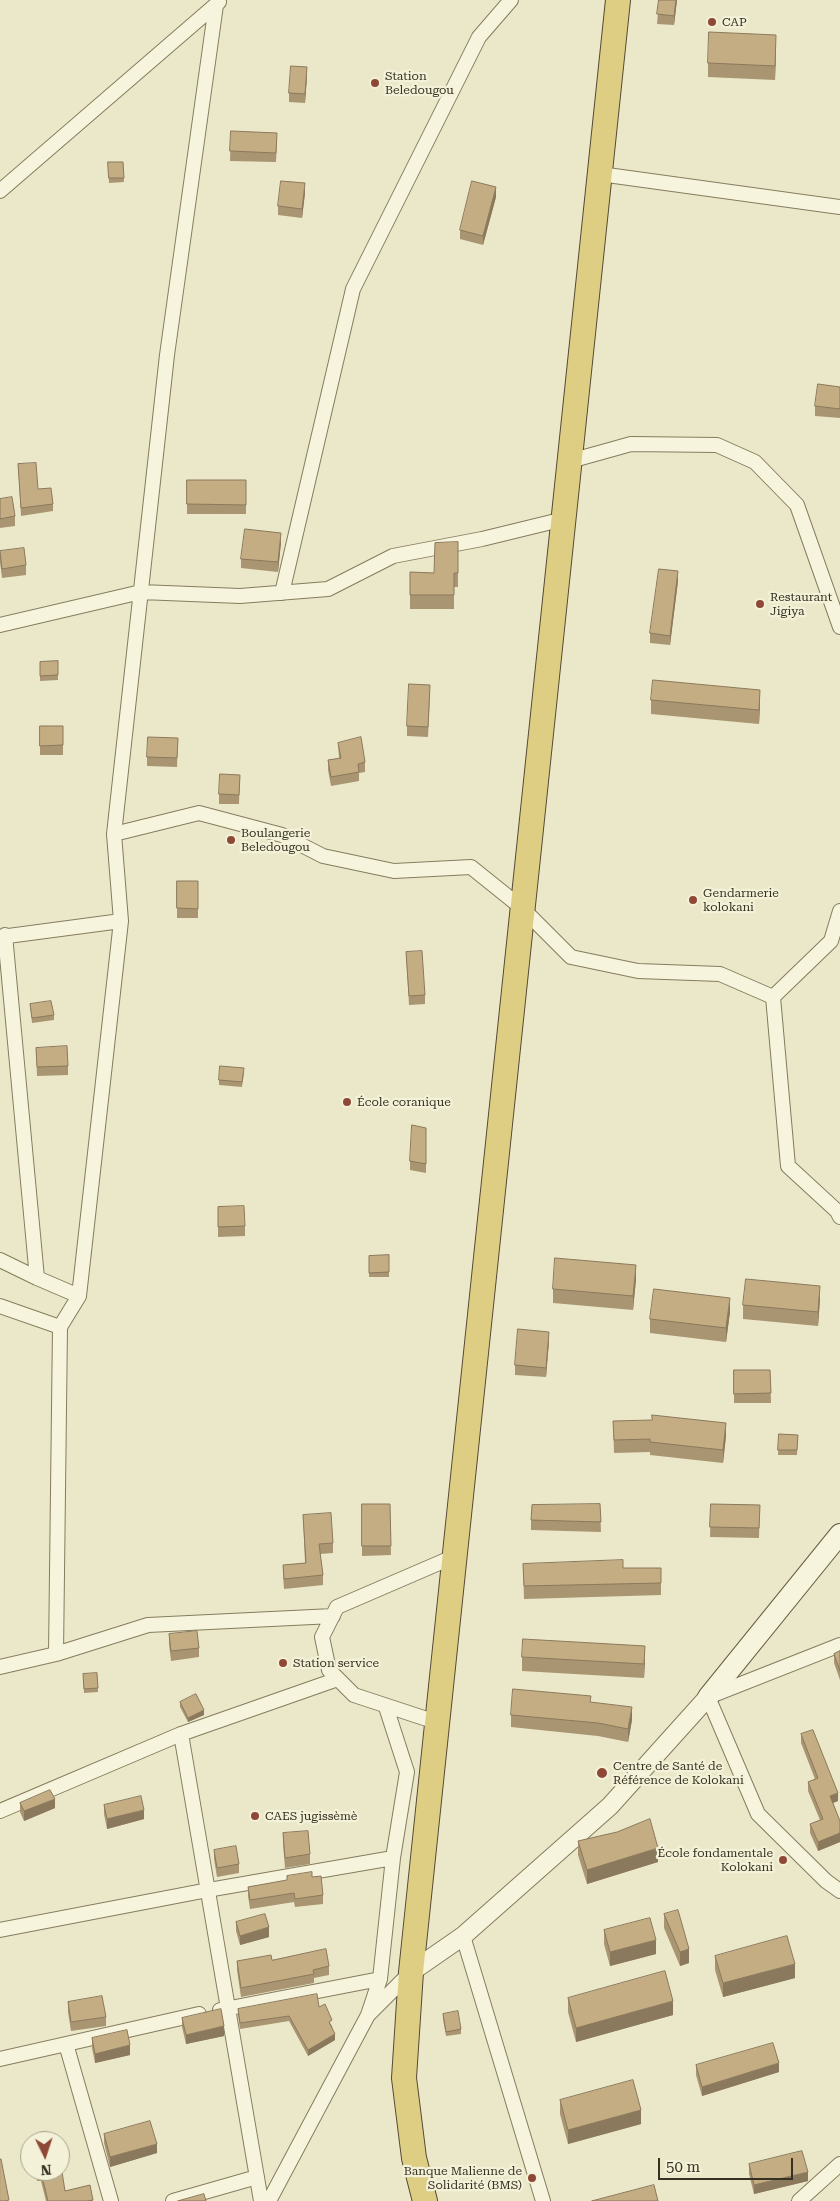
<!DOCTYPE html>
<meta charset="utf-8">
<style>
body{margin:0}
#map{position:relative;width:840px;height:2201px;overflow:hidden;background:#ebe8c9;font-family:"Roboto Serif",serif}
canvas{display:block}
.north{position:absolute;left:20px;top:2131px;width:50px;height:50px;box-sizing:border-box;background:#f3f1d8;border:1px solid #a8a48f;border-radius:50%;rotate:176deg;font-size:14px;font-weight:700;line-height:20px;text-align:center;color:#373121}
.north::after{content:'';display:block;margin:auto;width:18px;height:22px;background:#8f4835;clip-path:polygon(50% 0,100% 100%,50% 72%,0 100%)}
.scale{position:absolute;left:658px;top:2158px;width:135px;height:22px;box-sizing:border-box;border:2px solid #373121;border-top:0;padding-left:6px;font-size:15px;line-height:18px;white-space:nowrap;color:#373121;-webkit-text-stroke:4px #f3f1d8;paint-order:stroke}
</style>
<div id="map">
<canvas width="840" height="2201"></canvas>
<div class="north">N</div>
<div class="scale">50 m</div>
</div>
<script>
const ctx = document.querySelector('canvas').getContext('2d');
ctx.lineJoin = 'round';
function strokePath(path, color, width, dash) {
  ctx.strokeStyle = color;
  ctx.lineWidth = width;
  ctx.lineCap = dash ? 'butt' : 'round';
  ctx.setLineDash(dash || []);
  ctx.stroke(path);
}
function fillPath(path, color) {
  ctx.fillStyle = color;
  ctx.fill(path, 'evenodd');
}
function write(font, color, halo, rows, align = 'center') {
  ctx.font = font + ' "Roboto Serif",serif';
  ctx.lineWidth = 4.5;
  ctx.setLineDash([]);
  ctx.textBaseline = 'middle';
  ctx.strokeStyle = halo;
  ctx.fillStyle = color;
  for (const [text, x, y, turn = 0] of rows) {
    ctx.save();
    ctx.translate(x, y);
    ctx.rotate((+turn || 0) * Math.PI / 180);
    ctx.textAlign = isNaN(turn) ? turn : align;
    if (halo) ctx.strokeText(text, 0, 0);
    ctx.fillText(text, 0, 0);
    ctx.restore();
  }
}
const minor = new Path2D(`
 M600 174 840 207
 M0 191 219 2
 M570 461 631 444 717 445 755 462 797 505 840 627
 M282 593 353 289 479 37 511 0
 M0 625 141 592 240 596 328 589 393 556 482 539 564 519
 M114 834 199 813 282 835 323 856 394 871 471 867 522 908 571 957 638 971 720 974 773 997 788 1166 837 1211 840 1217
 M5 935 37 1278 79 1296
 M0 937 121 921
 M773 997 831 941 840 911
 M0 1260 37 1278
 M0 1306 60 1327
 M840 1645 708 1697 758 1814 826 1881 840 1891
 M56 1654 60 1327 79 1296 121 921 114 834 167 355 216 5
 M0 1667 56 1654 148 1625 333 1616
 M386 1707 407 1772 393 1858
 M436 1722 354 1695 329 1670 322 1637 337 1607 453 1557
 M181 1734 261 2201
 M0 1811 181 1734 338 1679
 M0 1930 208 1890 393 1858 380 1979
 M463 1936 543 2201
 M220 2010 380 1979 368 2015
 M66 2044 111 2201
 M0 2059 199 2014
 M173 2201 257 2177
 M269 2201 368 2015 411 1972
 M799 2201 840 2164`);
const tertiary = new Path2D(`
 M411 1972 463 1936 610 1806 708 1697`);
const secondary = new Path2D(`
 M708 1697 840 1534`);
const trunk = new Path2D(`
 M425 2201 414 2158 404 2078 411 1972 618 0`);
strokePath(minor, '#857c5f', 16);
strokePath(tertiary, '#857c5f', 20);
strokePath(secondary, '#675d42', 22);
strokePath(trunk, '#544933', 26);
strokePath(minor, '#f6f4dc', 14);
strokePath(tertiary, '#f6f4dc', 18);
strokePath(secondary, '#f6f4dc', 20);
strokePath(trunk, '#dece84', 24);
fillPath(new Path2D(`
 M659 0H677L674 25 657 24Z
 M776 49 775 80 708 77V63Z
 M307 76 305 103 289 102V93Z
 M231 131 277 142 276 162 230 161Z
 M108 162H123L124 182 109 183Z
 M305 193 302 218 278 215V206Z
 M496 197 483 245 460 239V230Z
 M840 387V418L815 416V406Z
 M18 464 38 489 53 504V511L21 516Z
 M187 480H246V514H187Z
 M0 499 15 516V526L0 528Z
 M281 542 278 572 241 568V559Z
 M458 542V587H454V609H410V572L434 573Z
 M0 551 26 565V575L2 578 0 562Z
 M678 581 670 645 650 643V633Z
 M58 661V680L40 681V662Z
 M430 694 428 737 407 736V726Z
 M651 700 760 704 759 724 651 714Z
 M40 726H63V755H40Z
 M178 738 177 767 147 766V757Z
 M338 743 365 762V772L359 773V781L331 786 328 770V760L339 758Z
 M240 775 239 804H219V794Z
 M177 881H198V918H177Z
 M406 952 425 995V1004L409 1005Z
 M30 1004 54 1015V1020L32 1023Z
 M36 1048 68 1066V1075L37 1076Z
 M244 1073 242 1087 219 1085V1080Z
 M426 1128V1173L410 1170V1161Z
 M218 1207 245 1226V1236L218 1237Z
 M389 1255V1277H369V1256Z
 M636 1279 633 1310 553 1303V1289Z
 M820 1299 818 1326 743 1319V1305Z
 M730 1312 726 1342 650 1333V1319Z
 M549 1341 546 1377 515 1375V1365Z
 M734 1370H770L771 1403H734Z
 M613 1421 726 1436 723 1463 650 1455V1452L614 1453Z
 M779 1434 798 1435 797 1455H778Z
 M362 1504H390L391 1555 362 1556Z
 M600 1504 601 1532 531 1530V1520Z
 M711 1504 760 1505 759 1538 710 1537Z
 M303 1515 333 1543V1553L320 1554 323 1575V1585L284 1589 283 1575V1565L305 1563Z
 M523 1564 623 1568H661V1595L524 1599Z
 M169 1634 199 1648V1657L171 1661 169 1644Z
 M840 1651V1680L834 1663V1654Z
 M522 1657 645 1660 644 1678 522 1671Z
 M83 1678 98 1688V1692L84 1693Z
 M180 1702 204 1715 188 1722 180 1707Z
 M591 1702 632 1720 628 1742 598 1736 511 1727V1715Z
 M801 1734 838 1801 833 1803 840 1821V1842L818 1851 810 1833V1824L820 1820 808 1791V1782L815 1779 801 1743Z
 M20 1803 55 1808 24 1821 20 1812Z
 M104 1805 144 1819 107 1829 104 1814Z
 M283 1833 310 1854V1864L285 1868 283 1843Z
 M578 1841 658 1862 587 1884 578 1855Z
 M214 1850 239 1864V1873L217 1877 214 1859Z
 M312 1877 323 1895V1904L295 1907 294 1902 250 1909 248 1896V1887Z
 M664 1914 689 1963 680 1966 664 1928Z
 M236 1922 269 1937 240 1945 236 1931Z
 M604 1930 656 1954 610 1966 604 1944Z
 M715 1956 795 1978 723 1997 715 1970Z
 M272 1960 329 1966V1975L314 1978V1983L241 1997 237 1970V1961Z
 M568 1998 673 2015 576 2042 568 2012Z
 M68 2002 106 2017V2026L71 2031 68 2012Z
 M319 2007 332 2026 335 2040 308 2056 289 2021 240 2029 238 2015V2009Z
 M443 2014 461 2029V2034L446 2036 443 2019Z
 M182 2018 224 2036 186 2044 182 2027Z
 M92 2038 130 2055 95 2063 92 2048Z
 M696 2065 779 2072 702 2096 696 2075Z
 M560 2100 641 2124 568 2144 560 2114Z
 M104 2134 157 2153 110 2167 104 2143Z
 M749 2164 808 2181 754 2194 749 2174Z
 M36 2171H60L65 2191 90 2185 93 2201H46L41 2181H37Z`), '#a99571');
fillPath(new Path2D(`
 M676 0H677L674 25V16Z
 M776 35V49L775 80V66Z
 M307 67V76L305 103V94Z
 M305 183V193L302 218V209Z
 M496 187V197L483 245V236Z
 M281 533V542L278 572V562Z
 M678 571V581L670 645V636Z
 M760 690V704L759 724V710Z
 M636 1265V1279L633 1310V1296Z
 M820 1286V1299L818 1326V1312Z
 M730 1298V1312L726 1342V1328Z
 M549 1332V1341L546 1377V1368Z
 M726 1423V1436L723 1463V1450Z
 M645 1646V1660L644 1678V1664Z
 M632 1707V1720L628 1742V1729Z
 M204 1710V1715L188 1722V1718Z
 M838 1793V1801L830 1804V1796Z
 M55 1799V1808L24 1821V1811Z
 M144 1810V1819L107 1829V1819Z
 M840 1833V1842L818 1851V1842Z
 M658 1848V1862L587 1884V1870Z
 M269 1927V1937L240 1945V1936Z
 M656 1940V1954L610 1966V1952Z
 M689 1949V1963L680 1966V1952Z
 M795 1964V1978L723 1997V1983Z
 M673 2001V2015L576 2042V2028Z
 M224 2026V2036L186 2044V2035Z
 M335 2034V2040L308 2056V2050Z
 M130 2045V2055L95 2063V2054Z
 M779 2063V2072L702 2096V2087Z
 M641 2110V2124L568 2144V2130Z
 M157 2144V2153L110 2167V2157Z
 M808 2172V2181L754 2194V2185Z`), '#8a795c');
const building = new Path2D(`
 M659 0H676L674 16 657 14Z
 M709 32 776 35 775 66 708 63Z
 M291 66 307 67 305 94 289 93Z
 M231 131 277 133 276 153 230 151Z
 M108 162H123L124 178H109Z
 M281 181 305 183 302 209 278 206Z
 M472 181 496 187 483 236 460 230Z
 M818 384 840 387V409L815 406Z
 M36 463 38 489 51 488 53 504 21 508 18 464Z
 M187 480H246V505L187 504Z
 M12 497 15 516 0 519V499Z
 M245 529 281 533 278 562 241 559Z
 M458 542V573H454V595H410V572L434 573 435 543Z
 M24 548 26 565 2 569 0 551Z
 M659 569 678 571 670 636 650 633Z
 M58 661V675L40 676V662Z
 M653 680 760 690 759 710 651 700Z
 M409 684 430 685 428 727 407 726Z
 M40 726H63V745L40 746Z
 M148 737 178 738 177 758 147 757Z
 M361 737 365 762 358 764 359 772 331 777 328 760 341 758 338 743Z
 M220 774 240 775 239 795 219 794Z
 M177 881H198V909L177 908Z
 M422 951 425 995 409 996 406 952Z
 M51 1001 54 1015 32 1018 30 1004Z
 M67 1046 68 1066 37 1067 36 1048Z
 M220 1066 244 1068 242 1082 219 1080Z
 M412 1125 426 1128V1164L410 1161Z
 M244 1206 245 1226 218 1227V1207Z
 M389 1255V1272L369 1273V1256Z
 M555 1258 636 1265 633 1296 553 1289Z
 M746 1279 820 1286 818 1312 743 1305Z
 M654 1289 730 1298 726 1328 650 1319Z
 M518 1329 549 1332 546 1368 515 1365Z
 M734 1370H770L771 1393 734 1394Z
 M652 1415 726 1423 723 1450 650 1442V1439L614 1440 613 1421 652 1420Z
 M779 1434 798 1435 797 1450H778Z
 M362 1504H390L391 1546H362Z
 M600 1504 601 1522 531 1520 532 1505Z
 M711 1504 760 1505 759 1528 710 1527Z
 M331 1513 333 1543 319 1544 323 1575 284 1579 283 1565 306 1563 303 1515Z
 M623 1560V1568H661V1583L524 1586 523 1564Z
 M197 1631 199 1648 171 1651 169 1634Z
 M523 1639 645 1646 644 1664 522 1657Z
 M840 1651V1671L834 1654Z
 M97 1673 98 1688 84 1689 83 1674Z
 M513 1689 591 1696 590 1702 632 1707 628 1729 598 1723 511 1715Z
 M196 1694 204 1710 188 1718 180 1702Z
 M813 1730 838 1793 830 1796 840 1821V1833L818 1842 810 1824 823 1819 808 1782 818 1778 801 1734Z
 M50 1790 55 1799 24 1811 20 1803Z
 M141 1796 144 1810 107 1819 104 1805Z
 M650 1819 658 1848 587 1870 578 1841 617 1832Z
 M308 1831 310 1854 285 1858 283 1833Z
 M236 1846 239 1864 217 1868 214 1850Z
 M312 1872V1877L321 1876 323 1895 295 1899 294 1893 250 1900 248 1887 287 1880V1876Z
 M678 1910 689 1949 680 1952 664 1914Z
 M265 1914 269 1927 240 1936 236 1922Z
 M650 1918 656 1940 610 1952 604 1930Z
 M787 1936 795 1964 723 1983 715 1956Z
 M326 1949 329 1966 313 1970 314 1974 241 1988 237 1961 271 1955 272 1960Z
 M665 1971 673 2001 576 2028 568 1998Z
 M317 1994 319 2007 325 2004 332 2020 329 2022 335 2034 308 2050 289 2016 240 2023 238 2009Z
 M102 1996 106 2017 71 2022 68 2002Z
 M221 2009 224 2026 186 2035 182 2018Z
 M458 2011 461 2029 446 2032 443 2014Z
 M127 2030 130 2045 95 2054 92 2038Z
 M773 2043 779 2063 702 2087 696 2065Z
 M633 2080 641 2110 568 2130 560 2100Z
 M150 2121 157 2144 110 2157 104 2134Z
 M802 2151 808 2172 754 2185 749 2164Z
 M0 2159H1L9 2200 5 2201H0Z
 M60 2159 65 2191 90 2185 93 2200 87 2201H48L41 2172H37V2171H60Z
 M654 2185 658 2201H592Z
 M204 2194 206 2201H178Z`);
fillPath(building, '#c5ad83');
strokePath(building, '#8a795c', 1);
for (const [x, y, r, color] of [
 [712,22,5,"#8f4835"],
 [375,83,5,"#8f4835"],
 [760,604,5,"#8f4835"],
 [231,840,5,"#8f4835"],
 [693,900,5,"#8f4835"],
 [347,1102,5,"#8f4835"],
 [283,1663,5,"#8f4835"],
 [602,1773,6,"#8f4835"],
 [255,1816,5,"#8f4835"],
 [783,1860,5,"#8f4835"],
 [532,2178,5,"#8f4835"]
]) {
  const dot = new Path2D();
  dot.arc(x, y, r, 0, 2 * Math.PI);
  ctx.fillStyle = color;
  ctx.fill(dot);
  strokePath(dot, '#f3f1d8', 2);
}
write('12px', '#373121', '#f3f1d8', [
 ["CAP",722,22],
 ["Station",385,76],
 ["Beledougou",385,90],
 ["Restaurant",770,597],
 ["Jigiya",770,611],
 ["Boulangerie",241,833],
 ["Beledougou",241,847],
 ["Gendarmerie",703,893],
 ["kolokani",703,907],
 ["École coranique",357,1102],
 ["Station service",293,1663],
 ["Centre de Santé de",613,1766],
 ["Référence de Kolokani",613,1780],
 ["CAES jugissèmè",265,1816],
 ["École fondamentale",773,1853,"right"],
 ["Kolokani",773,1867,"right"],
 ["Banque Malienne de",522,2171,"right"],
 ["Solidarité (BMS)",522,2185,"right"]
], 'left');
</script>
